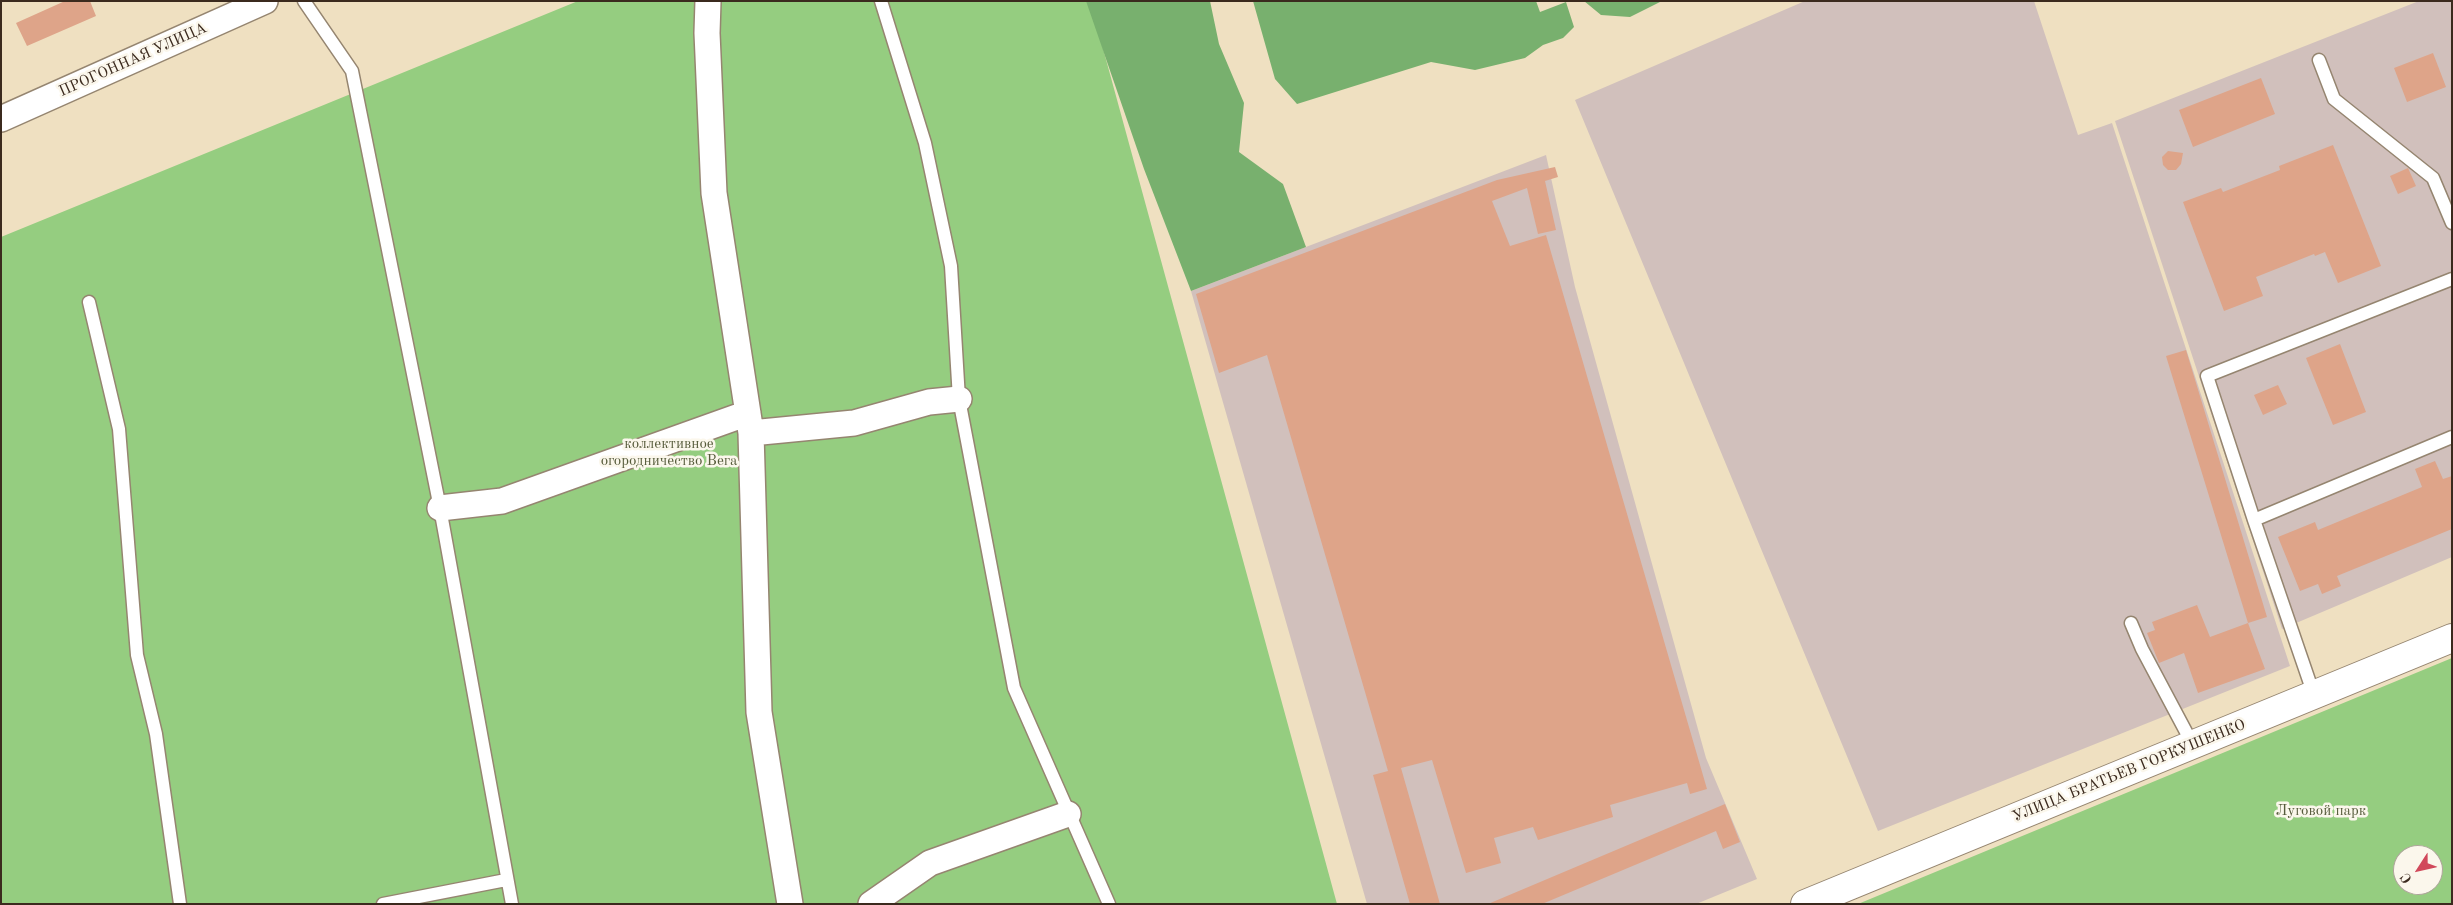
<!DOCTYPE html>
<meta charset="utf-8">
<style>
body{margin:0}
#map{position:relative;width:2453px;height:905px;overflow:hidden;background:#efe0c1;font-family:"Old Standard TT",serif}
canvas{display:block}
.frame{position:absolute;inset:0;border:2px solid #3b2a1e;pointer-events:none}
.north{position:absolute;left:2393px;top:845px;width:50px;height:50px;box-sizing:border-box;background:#fbf7ec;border:1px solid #aea59a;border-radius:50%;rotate:235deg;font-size:14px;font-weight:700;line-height:20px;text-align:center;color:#3b2a1e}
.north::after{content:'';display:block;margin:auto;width:18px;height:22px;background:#d1495b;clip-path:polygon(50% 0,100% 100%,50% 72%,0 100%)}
</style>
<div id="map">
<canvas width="2453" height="905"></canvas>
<div class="frame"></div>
<div class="north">С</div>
</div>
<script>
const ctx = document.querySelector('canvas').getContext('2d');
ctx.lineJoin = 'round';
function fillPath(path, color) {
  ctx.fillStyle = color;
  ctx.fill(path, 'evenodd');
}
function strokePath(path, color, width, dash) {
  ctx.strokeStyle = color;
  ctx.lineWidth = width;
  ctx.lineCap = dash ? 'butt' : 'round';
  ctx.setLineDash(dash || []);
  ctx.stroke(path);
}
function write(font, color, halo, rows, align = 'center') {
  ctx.font = font + ' "Old Standard TT",serif';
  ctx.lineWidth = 5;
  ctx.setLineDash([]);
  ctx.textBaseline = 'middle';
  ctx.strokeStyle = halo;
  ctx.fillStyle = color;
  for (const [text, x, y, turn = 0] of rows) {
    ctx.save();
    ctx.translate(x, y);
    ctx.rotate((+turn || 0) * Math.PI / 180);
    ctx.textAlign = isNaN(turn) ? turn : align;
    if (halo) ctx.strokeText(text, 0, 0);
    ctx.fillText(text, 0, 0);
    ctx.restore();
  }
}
fillPath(new Path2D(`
 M1805 1H2034L2078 135 2112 123 2290 666 1878 831 1575 100Z
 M2419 1H2452V557L2282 629 2115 121Z
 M1546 155 1575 287 1706 758 1757 879 1696 904H1367L1191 291Z`), '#d1c0bc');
fillPath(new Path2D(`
 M578 1H1090L1337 904H1V237Z
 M2452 658V904H1858ZM2403 855H2433V885H2403Z`), '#95cd80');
fillPath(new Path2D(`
 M1086 1H1210L1219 44 1244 103 1239 152 1283 184 1306 247 1191 291 1144 169Z
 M1253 1H1536L1540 12 1566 2 1574 27 1563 38 1543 45 1525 58 1475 70 1431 62 1297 104 1275 79Z
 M1584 1H1662L1630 17 1601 15Z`), '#78b06e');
fillPath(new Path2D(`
 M65 1H90L96 16 27 46 16 23Z
 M2433 53 2446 87 2407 102 2394 68Z
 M2261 78 2275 114 2193 147 2179 110Z
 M2333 145 2381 266 2338 283 2325 252 2315 256 2314 254 2256 277 2263 296 2224 311 2183 202 2221 188 2223 192 2280 170 2279 166Z
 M2168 151 2183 153 2181 164 2176 170H2168L2163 165 2162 157Z
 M1555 167 1558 177 1545 181 1556 230 1538 234 1527 188 1492 201 1510 246 1546 235 1707 789 1690 794 1687 783 1610 805 1613 817 1538 840 1533 827 1494 838 1501 863 1466 873 1432 760 1401 768 1440 904H1410L1373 775 1388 771 1267 355 1219 373 1196 294 1497 180Z
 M2408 168 2416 186 2398 194 2390 176Z
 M2340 344 2366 412 2333 425 2306 358Z
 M2186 350 2267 617 2248 623 2166 356Z
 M2278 385 2287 404 2263 415 2254 395Z
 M2435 461 2443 479 2452 476V529L2337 576 2341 586 2322 594 2318 584 2300 591 2278 537 2315 522 2318 530 2422 487 2415 469Z
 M2197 605 2210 637 2248 623 2265 669 2198 693 2184 653 2159 663 2147 633 2155 630 2152 622Z
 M1725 804 1740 842 1723 849 1716 831 1542 904H1488Z`), '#dea489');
const service = new Path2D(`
 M304 1 352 71 440 508 512 904
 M881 1 925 143 951 266 959 399 1014 688 1109 904
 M2319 60 2334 99 2433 178 2452 223
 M89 302 119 429 137 655 156 734 180 904
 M2254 520 2452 437
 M2131 623 2142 649 2193 745
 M2314 695 2254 520 2207 376 2452 279
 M383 904 506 880`);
const minor = new Path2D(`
 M708 1 707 33 714 193 751 433 759 712 790 904
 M1 119 265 1
 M751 433 854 423 929 402 959 399
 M440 508 502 501 748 413
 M871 904 930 863 1068 814`);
const tertiary = new Path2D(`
 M1805 904 2452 638`);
strokePath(service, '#958570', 15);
strokePath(minor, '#958570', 28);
strokePath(tertiary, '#958570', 30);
strokePath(service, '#fff', 12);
strokePath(minor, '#fff', 25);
strokePath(tertiary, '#fff', 28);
write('15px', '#3b2a1e', '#fbf7ec', [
 ["ПРОГОННАЯ УЛИЦА",133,60,-24],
 ["УЛИЦА БРАТЬЕВ ГОРКУШЕНКО",2129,771,-22]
]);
write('15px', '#565b3b', '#fbf7ec', [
 ["коллективное",669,444],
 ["огородничество Вега",669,461],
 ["Луговой парк",2321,811]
]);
</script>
